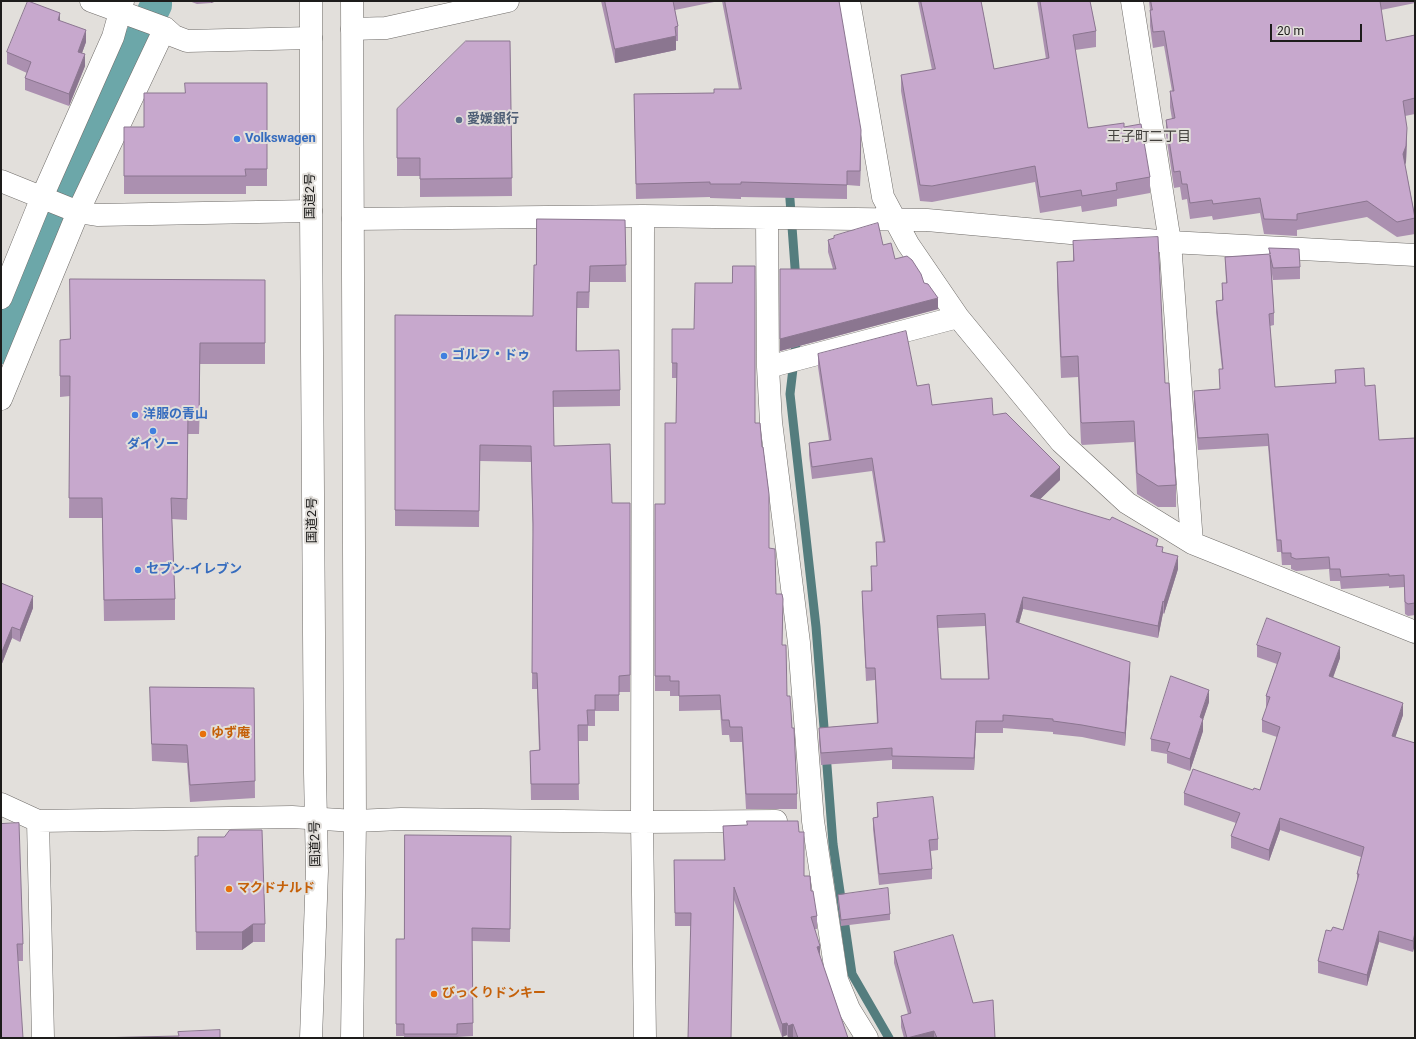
<!DOCTYPE html>
<meta charset="utf-8">
<style>
body{margin:0}
#map{position:relative;width:1416px;height:1039px;overflow:hidden;background:#e2dfdb;font-family:Roboto,sans-serif}
canvas{display:block}
.frame{position:absolute;inset:0;border:2px solid #1d1c1b;pointer-events:none}
.scale{position:absolute;left:1270px;top:24px;width:92px;height:18px;box-sizing:border-box;border:2px solid #1d1c1b;border-top:0;padding-left:5px;font-size:12px;line-height:14px;white-space:nowrap;color:#1d1c1b;-webkit-text-stroke:3px #e2dfdb;paint-order:stroke}
</style>
<div id="map">
<canvas width="1416" height="1039"></canvas>
<div class="frame"></div>
<div class="scale">20 m</div>
</div>
<script>
const ctx = document.querySelector('canvas').getContext('2d');
ctx.lineJoin = 'round';
function strokePath(path, color, width, dash) {
  ctx.strokeStyle = color;
  ctx.lineWidth = width;
  ctx.lineCap = dash ? 'butt' : 'round';
  ctx.setLineDash(dash || []);
  ctx.stroke(path);
}
function fillPath(path, color) {
  ctx.fillStyle = color;
  ctx.fill(path, 'evenodd');
}
function write(font, color, halo, rows, align = 'center') {
  ctx.font = font + ' Roboto,"Noto Sans JP",sans-serif';
  ctx.lineWidth = 4;
  ctx.setLineDash([]);
  ctx.textBaseline = 'middle';
  ctx.strokeStyle = halo;
  ctx.fillStyle = color;
  for (const [text, x, y, turn = 0] of rows) {
    ctx.save();
    ctx.translate(x, y);
    ctx.rotate((+turn || 0) * Math.PI / 180);
    ctx.textAlign = isNaN(turn) ? turn : align;
    if (halo) ctx.strokeText(text, 0, 0);
    ctx.fillText(text, 0, 0);
    ctx.restore();
  }
}
strokePath(new Path2D(`
 M789 186 796 281
 M797 335 790 394 816 627 825 740
 M826 753 833 844 852 974 889 1038`), '#547d7e', 9);
strokePath(new Path2D(`
 M1 348 127 57 138 43 156 5V1`), '#6ca7a9', 32);
const minor = new Path2D(`
 M91 1 165 28 174 36 187 41 311 38
 M849 1 883 197 908 244 958 317 1061 442 1127 503 1192 543 1415 632
 M1132 1 1170 242 1192 543
 M352 29 386 28 508 1
 M1 181 78 212 97 215 311 211
 M643 216 642 822 645 1038
 M767 218 768 367 771 422 799 643 813 821 837 980 849 1009 867 1038
 M353 219 643 216 927 220 1170 242 1415 255
 M1 298 42 197 113 37 123 1
 M768 367 958 317
 M1 399 78 212 165 28
 M1 804 38 821 292 817 355 821 401 819 642 822 776 821
 M38 821 43 1038`);
const highway = new Path2D(`
 M311 1V211L315 773 317 871 311 1038
 M352 1038 355 821 352 1`);
strokePath(minor, '#6f6c69', 23);
strokePath(highway, '#6f6c69', 23);
strokePath(minor, '#fff', 22);
strokePath(highway, '#fff', 22);
fillPath(new Path2D(`
 M189 1H217L211 3 197 4Z
 M601 1H719L675 10 678 26V41H676V50L615 63Z
 M722 1H839L861 145 860 186 847 185V199L741 197V199L710 198V197L636 199 634 94 714 93 739 89Z
 M918 1H981L994 69 1046 59 1037 1H1090L1096 31V47L1075 50 1088 128 1124 127 1150 177V193L1117 199V206L1082 212 1081 206 1040 213 1035 182 932 202 920 201 901 91V75L932 70Z
 M1149 1H1415V3L1381 10 1386 41 1415 35V114L1405 116 1407 144 1406 162 1405 165 1415 216V234L1397 237 1367 217 1297 230V236L1264 234 1260 213 1213 220 1212 216 1190 219 1187 199 1182 200 1180 187 1174 188 1166 135V120L1172 119 1170 107V91H1172L1164 46 1153 48 1150 26V10Z
 M60 21 86 42 82 53 85 66 69 106 25 90V78L27 73 7 64V52Z
 M510 41 512 196 420 197V176H397V109Z
 M267 83V186H246V194H124V127H144L185 93Z
 M625 220 626 282H590L589 308H577V351L620 390V406L553 407 554 446 612 503H630V692H619V711H595V726H588V741H578L579 800H531L530 751 539 750 537 689H532L533 536 531 462 480 461 479 527 395 526V315L533 316 536 265Z
 M834 236 883 245 895 259 924 283 938 309 780 351V269H833L828 252V240L834 238Z
 M1073 241 1165 383 1176 485V507H1158L1137 494 1134 442 1082 445 1081 443 1078 377 1061 378 1057 283V262L1073 261Z
 M1269 248 1300 267V279L1273 280 1272 274 1274 313V325L1270 326 1275 387 1335 383V370L1365 386 1379 440 1415 438V615L1408 616 1405 614 1404 587 1389 588V586L1341 589 1340 581H1330L1329 569 1296 571 1291 569V565H1282L1281 552H1277L1268 446 1198 450 1194 403V391L1220 389 1219 369H1222L1216 312V301L1222 300V283H1226L1225 257 1269 254Z
 M265 280V364H200L199 434H188L187 520 172 519 175 599V620L104 621 102 518H69L70 396 60 397V376L70 339Z
 M672 329 755 423 769 548 776 594 783 614 782 645 787 696 792 728 797 794V809H746L742 742H730L729 735H722L720 710 679 711V696H670V691H655V504H665L676 423 677 378H672Z
 M818 354 917 386 932 405 993 415 1060 480 1040 499 1158 546 1178 569 1164 614 1163 613 1158 638 1023 609 1019 623 1130 674 1125 746 1082 737 1053 734V732L1003 728V733H976L974 770 892 769V760L821 765 819 741V728L877 723 875 680 866 681 862 603V591H871V566H877L876 542H883L872 471 812 479 809 455V443L829 440 818 367ZM985 626 988 679H941L938 628Z
 M1 581 2 583 33 608 20 642 12 638 1 666Z
 M1257 645 1340 658 1333 678 1403 715 1395 737 1415 743 1413 952 1379 942 1367 986 1318 973V961L1331 931 1343 930 1357 883V874L1361 857 1280 830 1269 861 1231 848V836L1236 823 1184 805V793L1260 790 1277 737 1262 732V720L1267 708 1266 707V696L1277 664 1257 657Z
 M150 687 254 688 255 798 190 802 187 763 152 761 150 705Z
 M1209 702 1203 719V731L1190 771 1167 763V754L1151 751V739Z
 M877 803 938 839V850L931 851 932 869V879L879 885 873 829V818L877 817Z
 M1 824 23 944V961H18Z
 M723 826 799 832 804 876 811 891 817 916V929H815L820 956 848 1038H794L793 1037 788 1038 787 1035 782 1037 734 900 691 926H675L674 860H724Z
 M511 836 510 942 472 941 473 1036 457 1037V1038H404V1036H396V939H404Z
 M195 856 265 924V942H253L242 950H196Z
 M838 895 890 914V920L841 926 838 901Z
 M894 952 973 1003 995 1038H904L901 1027V1016L908 1014 894 963Z`), '#ab90b0');
fillPath(new Path2D(`
 M211 1H217L211 3Z
 M60 13V25L58 20Z
 M86 30V42L78 64V52Z
 M676 36V50L615 63V49Z
 M85 54V66L69 106V94Z
 M1407 128 1406 162 1403 170V154Z
 M861 130V145L860 186V171Z
 M938 298V309L780 351V339Z
 M200 343V364L199 434V413Z
 M1060 467V480L1030 509V496Z
 M1178 556V569L1164 614V602Z
 M33 596V608L20 642V630Z
 M1023 597V609L1016 634V622Z
 M1163 601V613L1158 638V626Z
 M12 627V638L1 666V654Z
 M1340 647V658L1329 688V676Z
 M1130 662V674L1125 746V733Z
 M1209 690V702L1200 729V717Z
 M1403 703V715L1392 747V736Z
 M1203 719V731L1190 771V759Z
 M976 721V733L974 770V758Z
 M1280 818V830L1269 861V850Z
 M253 924V942L242 950V932Z
 M1379 931V942L1367 986V975Z
 M1415 933V945L1413 952V941Z
 M820 946V958L817 947Z
 M787 1023V1035L782 1037V1024Z
 M793 1024V1037L788 1038V1026Z
 M934 1031V1038H908Z`), '#8b7690');
const building = new Path2D(`
 M28 1 60 13 58 20 86 30 78 52 85 54 69 94 25 78 31 62 7 52Z
 M605 1H673L678 26 675 27 676 36 615 49Z
 M725 1H839L861 130 860 171H847V185L741 182V184H710V182L636 184 634 94 714 93V89H741Z
 M921 1H981L994 69 1049 58 1040 1H1090L1096 31 1073 35 1088 128 1124 123V127L1141 124 1150 177 1116 183 1117 190 1082 196 1081 190 1040 197 1035 166 932 186 920 185 901 75 935 69Z
 M1151 1H1380L1386 41 1415 35V98L1403 101 1407 128 1406 146 1403 154 1415 218 1397 222 1367 201 1297 214V220L1264 219 1260 198 1213 204 1212 200 1190 203 1187 184H1182L1180 171 1174 172 1166 120 1175 118 1170 91H1174L1164 31 1153 32 1150 10H1152Z
 M466 41H510L512 178 420 179V158H397V109Z
 M185 83H267V169H245L246 176H124V127H144V93H185Z
 M537 219 625 220 626 265 590 266 589 292H577L576 351 619 350 620 390 553 391 554 446 610 444 612 503H630V675L619 676V695H595V710H587L588 725H578L579 784H531L530 751 540 750 537 673H532L533 524 531 446 480 445 479 511 395 510V315L533 316 534 265H536Z
 M878 223 883 245 891 243 895 259 907 256 912 260 921 274 924 283 928 284 938 298 780 339V269H836L828 240 834 238V236Z
 M1158 237 1165 383H1169L1176 485 1158 486 1137 473 1134 421 1082 423 1081 422 1078 356 1061 357 1057 262 1074 261 1073 241Z
 M1269 248 1299 249 1300 267 1273 268 1270 255 1274 313 1269 314 1275 387 1336 383 1335 370 1364 368 1365 386 1375 385 1379 440 1415 438V603L1408 604 1405 602 1404 575 1389 576V574L1341 577 1340 569H1330L1329 557 1296 559 1291 557V553H1282L1281 540H1277L1268 434 1198 438 1194 391 1220 389 1219 369H1223L1216 301 1223 300 1222 283H1227L1225 257 1270 254Z
 M733 266H755V423H760L762 447H763L769 494V548L775 549 776 594H782L783 599 782 645H786L787 696H790L792 728H794L797 794H746L742 727H730L729 720H722L720 695 679 696V681H670V676H655V504H665V423H676L677 363H672V329H694L695 283H732Z
 M70 279 265 280V343H200L199 413H188L187 499 171 498 175 599 104 600 102 498H69L70 376H60V340L70 339Z
 M906 331 917 386 929 384 932 405 992 398 993 415 1006 413 1060 467 1030 496 1110 520 1112 517 1158 539 1156 546 1163 547 1162 552 1178 556 1164 602 1163 601 1158 626 1023 597 1016 622 1130 662 1125 733 1082 725 1053 721V719L1003 715V721H976L974 758 892 756V748L821 753 819 728 878 723 875 668H866L862 591H872L871 566H877L876 542H885L872 458 812 467 809 443 831 440 818 354ZM985 614 989 679H941L937 616Z
 M1 581 2 582 1 583 33 596 20 630 12 627 1 654Z
 M1267 618 1340 647 1329 676 1403 703 1392 736 1415 743V933L1413 941 1379 931 1367 975 1318 961 1326 930 1331 931 1333 927 1343 930 1359 874H1357L1364 847 1280 818 1269 850 1231 836 1240 813 1184 793 1193 769 1253 790 1254 788 1260 790 1280 727 1262 720 1270 697 1266 696 1281 653 1257 645Z
 M1171 676 1209 690 1200 717 1203 719 1190 759 1167 751 1170 743 1151 739Z
 M150 687 254 688 255 781 190 785 187 745 152 744Z
 M933 797 938 839 929 840 932 869 879 874 873 818 878 817 877 803Z
 M747 821H798L799 832H804V876H810L811 891H813L817 916 811 917 820 946 817 947 848 1038H798L793 1024 788 1026 787 1023 782 1024 734 887 731 1038H688L691 913H675L674 860H725L723 826 747 825Z
 M19 823 23 944H17L23 1038H1V824Z
 M230 830H262L265 924H253L242 932H196L195 856H198V837H224Z
 M405 835 511 836 510 929 472 928 473 1023 457 1024V1034H404V1024H396V939H404Z
 M888 888 890 914 841 920 838 895Z
 M953 935 973 1003 993 1000 995 1038H937L934 1031 907 1038 901 1016 911 1013 894 952Z
 M220 1030V1038H93L179 1036 178 1032Z`);
fillPath(building, '#c7a8cd');
strokePath(building, '#8b7690', 1);
for (const [x, y, r, color] of [
 [459,120,4,"#5c6f8a"],
 [237,139,4,"#3f7fe0"],
 [444,356,4,"#3f7fe0"],
 [135,415,4,"#3f7fe0"],
 [153,431,4,"#3f7fe0"],
 [138,570,4,"#3f7fe0"],
 [203,734,4,"#e8710a"],
 [229,889,4,"#e8710a"],
 [434,994,4,"#e8710a"]
]) {
  const dot = new Path2D();
  dot.arc(x, y, r, 0, 2 * Math.PI);
  ctx.fillStyle = color;
  ctx.fill(dot);
  strokePath(dot, '#e2dfdb', 1.5);
}
write('bold 13px', '#4e5e75', '#e2dfdb', [
 ["愛媛銀行",467,120]
], 'left');
write('bold 13px', '#366cbe', '#e2dfdb', [
 ["Volkswagen",245,139],
 ["ゴルフ・ドゥ",452,356],
 ["洋服の青山",143,415],
 ["ダイソー",153,445,"center"],
 ["セブン-イレブン",146,570]
], 'left');
write('13px', '#1d1c1b', '#e2dfdb', [
 ["国道2号",311,196,-90],
 ["国道2号",313,520,-90],
 ["国道2号",316,844,-91]
]);
write('bold 13px', '#c56008', '#e2dfdb', [
 ["ゆず庵",211,734],
 ["マクドナルド",237,889],
 ["びっくりドンキー",442,994]
], 'left');
write('14px', '#43403d', '#e2dfdb', [
 ["王子町二丁目",1149,137]
]);
</script>
